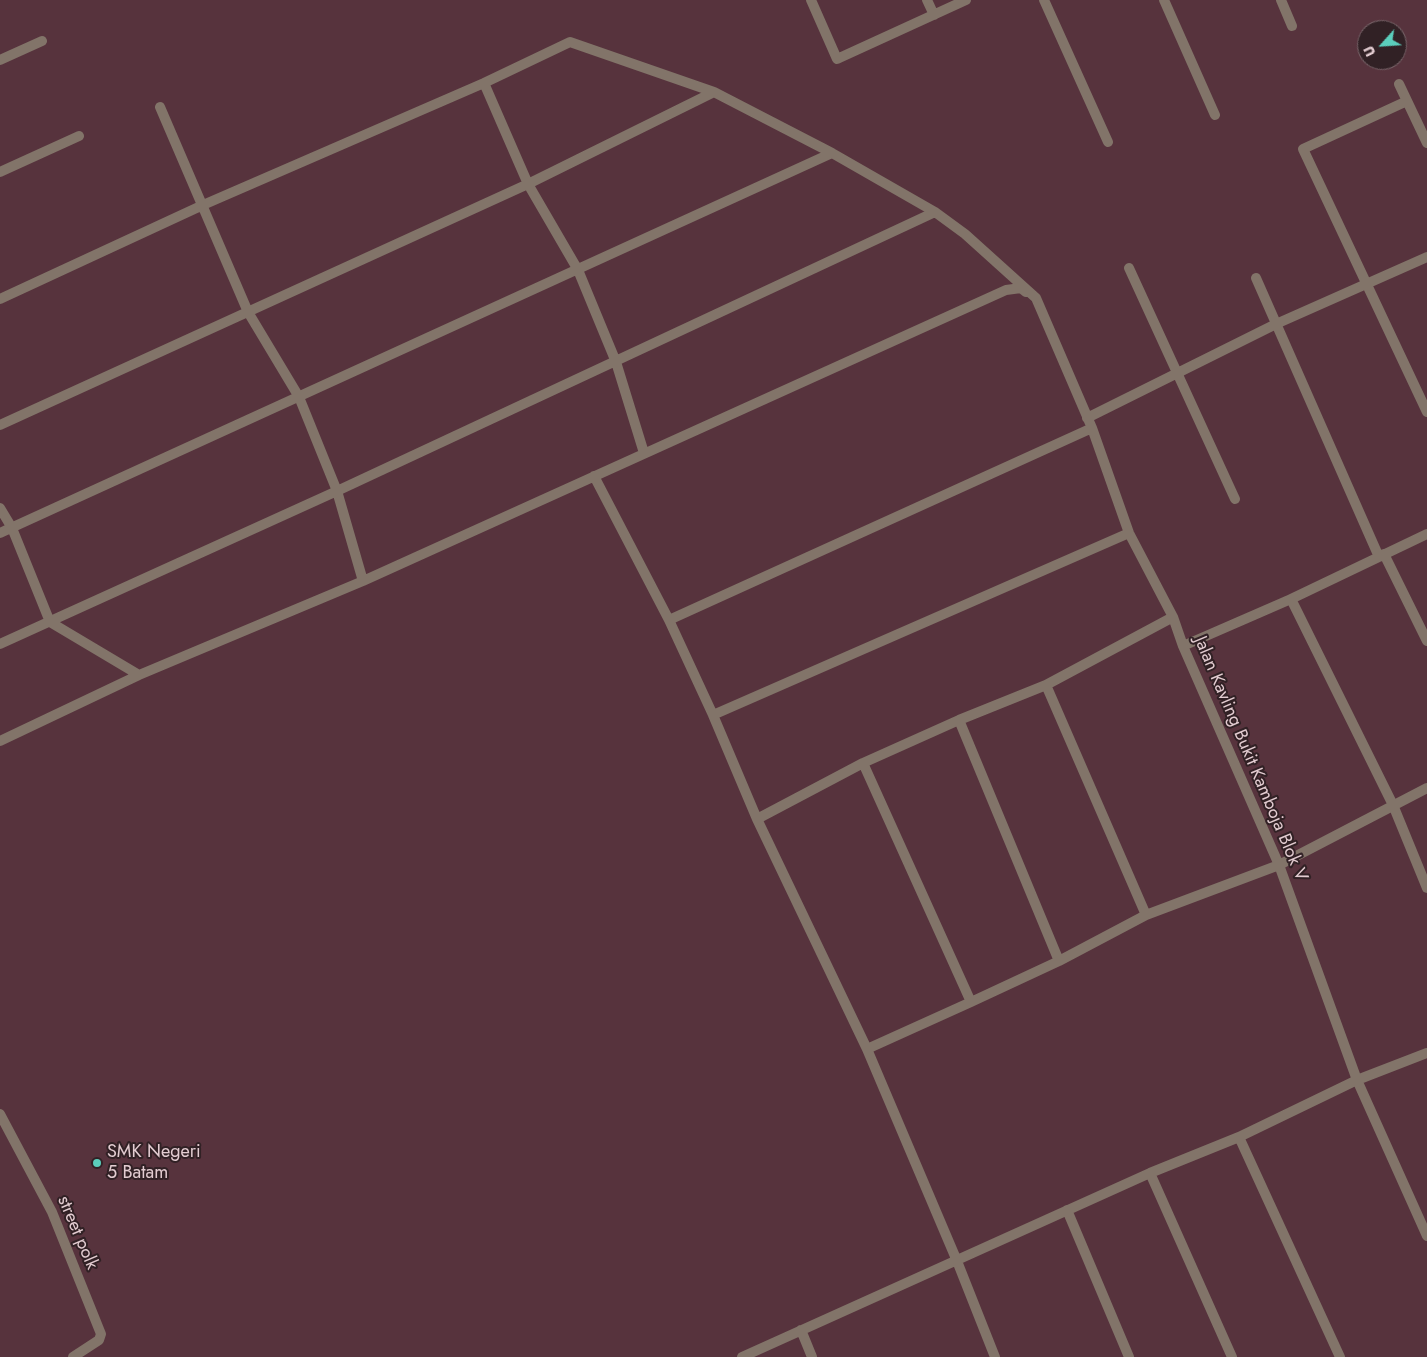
<!DOCTYPE html>
<html>
<head>
<meta charset="utf-8">
<style>
  body { margin:0 }
  #map { position:relative; width:1427px; height:1357px; overflow:hidden; background:#57333d; font-family:Jost,sans-serif }
  canvas { display:block }
  .north { position:absolute; left:1357px; top:20px; width:50px; height:50px; box-sizing:border-box; background:#312125; border:1px solid #78656a; border-radius:50%; rotate:244deg; font-size:14px; font-weight:700; line-height:20px; text-align:center; color:#e3ccd1 }
  .north::after { content:''; display:block; margin:auto; width:18px; height:22px; background:#5bcebc; clip-path:polygon(50% 0,100% 100%,50% 72%,0 100%) }
</style>
</head>
<body>
<div id="map">
<canvas width="1427" height="1357"></canvas>
<div class="north">U</div>
</div>
<script>
const g = document.querySelector('canvas').getContext('2d');
g.lineJoin = 'round';
function strokePath(path, color, width, dash) { g.strokeStyle = color; g.lineWidth = width; g.lineCap = dash ? 'butt' : 'round'; g.setLineDash(dash || []); g.stroke(path); }
function drawText(font, color, halo, rows, align = 'center') {
  g.font = font + ' Jost,sans-serif'; g.lineWidth = 4; g.setLineDash([]); g.textBaseline = 'middle'; g.strokeStyle = halo; g.fillStyle = color; for (const [text, x, y, turn = 0] of rows) {
    g.save(); g.translate(x, y); g.rotate((+turn || 0) * Math.PI / 180); g.textAlign = isNaN(turn) ? turn : align; if (halo) g.strokeText(text, 0, 0); g.fillText(text, 0, 0); g.restore();
  }
}
strokePath(new Path2D(`
  M 811,0 L 837,59 L 966,0
  M 927,0 L 934,15
  M 1044,0 L 1108,142
  M 1164,0 L 1215,115
  M 1281,0 L 1292,26
  M 0,60 L 42,41
  M 484,83 L 528,184 L 578,270 L 616,362 L 644,453
  M 1399,84 L 1427,143
  M 1407,101 L 1303,149 L 1427,412
  M 160,107 L 248,312 L 299,397 L 337,491 L 363,581
  M 0,172 L 79,136
  M 1129,268 L 1235,499
  M 1256,278 L 1379,557
  M 0,299 L 203,205 L 484,83 L 570,42 L 714,92 L 832,153 L 935,212 L 965,234 L 1036,298 L 1092,428 L 1129,533 L 1173,617 L 1183,646 L 1279,865 L 1357,1080 L 1427,1236
  M 1087,418 L 1276,324 L 1427,257
  M 0,425 L 528,184 L 714,92
  M 594,476 L 669,620 L 713,715 L 757,819 L 867,1049 L 957,1261 L 995,1357
  M 0,508 L 12,528 L 50,622 L 139,675
  M 0,533 L 832,153
  M 1384,554 L 1427,641
  M 1291,599 L 1393,805 L 1427,888
  M 669,620 L 1092,428
  M 0,644 L 337,491 L 935,212
  M 1183,646 L 1291,599 L 1427,534
  M 1046,685 L 1146,915
  M 713,715 L 1129,533
  M 959,720 L 1059,961
  M 0,741 L 139,675 L 363,581 L 1006,290 L 1021,288 L 1026,292
  M 863,763 L 971,1002
  M 757,819 L 863,763 L 959,720 L 1046,685 L 1173,617
  M 867,1049 L 971,1002 L 1059,961 L 1146,915 L 1279,865 L 1427,788
  M 0,1114 L 52,1212 L 101,1334 L 99,1340 L 73,1357
  M 1239,1137 L 1340,1357
  M 1150,1173 L 1232,1357
  M 1067,1210 L 1129,1357
  M 801,1330 L 812,1357
  M 742,1357 L 1150,1173 L 1239,1137 L 1357,1080 L 1427,1053`), '#827469', 10);
for (const [x, y, r, color] of [
  [97,1163,5,"#5bcebc"]
]) { const dot = new Path2D(); dot.arc(x, y, r, 0, 2 * Math.PI); g.fillStyle = color; g.fill(dot); strokePath(dot, '#312125', 2); }
drawText('18px', '#e3ccd1', '#312125', [
  ["Jalan Kavling Bukit Kamboja Blok V",1250,759,67],
  ["street polk",77,1233,67]
]);
drawText('18px', '#e3ccd1', '#312125', [
  ["SMK Negeri",107,1153],
  ["5 Batam",107,1174]
], 'left');
</script>
</body>
</html>
